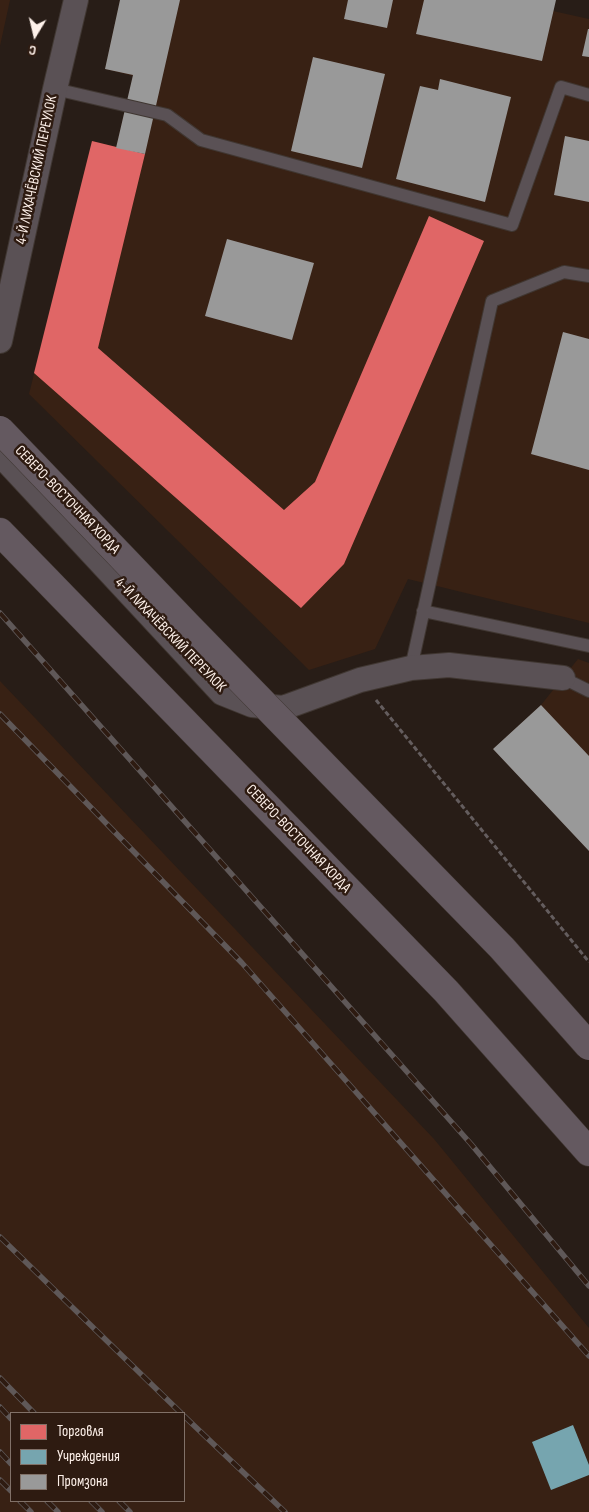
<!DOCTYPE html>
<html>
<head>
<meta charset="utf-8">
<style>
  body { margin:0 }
  #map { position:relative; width:589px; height:1512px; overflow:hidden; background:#281d17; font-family:"Sofia Sans Condensed",sans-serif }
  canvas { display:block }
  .legend { position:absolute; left:10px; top:1412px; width:175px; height:90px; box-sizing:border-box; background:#2e1b11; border:1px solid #817168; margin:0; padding:6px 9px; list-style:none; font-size:15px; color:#fef1ea }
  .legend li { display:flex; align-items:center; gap:10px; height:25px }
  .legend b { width:25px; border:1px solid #817168 }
  .north { position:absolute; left:10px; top:10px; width:50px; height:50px; -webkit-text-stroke:4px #2e1b11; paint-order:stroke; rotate:189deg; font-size:14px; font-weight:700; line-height:20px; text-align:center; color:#fef1ea }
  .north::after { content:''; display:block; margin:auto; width:18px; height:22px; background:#fef1ea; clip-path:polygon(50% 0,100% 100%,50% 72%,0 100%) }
</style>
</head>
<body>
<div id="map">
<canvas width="589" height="1512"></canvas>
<ul class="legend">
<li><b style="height:14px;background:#e06666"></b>Торговля</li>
<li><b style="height:14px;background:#76a5af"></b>Учреждения</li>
<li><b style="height:14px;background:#999"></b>Промзона</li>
</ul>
<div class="north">С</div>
</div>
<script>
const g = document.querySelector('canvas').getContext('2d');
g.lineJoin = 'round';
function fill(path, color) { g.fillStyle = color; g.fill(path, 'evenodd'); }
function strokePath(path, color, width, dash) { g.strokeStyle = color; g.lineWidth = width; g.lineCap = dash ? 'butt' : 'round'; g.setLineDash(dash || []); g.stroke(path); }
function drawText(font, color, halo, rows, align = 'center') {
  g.font = font + ' "Sofia Sans Condensed",sans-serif'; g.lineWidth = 5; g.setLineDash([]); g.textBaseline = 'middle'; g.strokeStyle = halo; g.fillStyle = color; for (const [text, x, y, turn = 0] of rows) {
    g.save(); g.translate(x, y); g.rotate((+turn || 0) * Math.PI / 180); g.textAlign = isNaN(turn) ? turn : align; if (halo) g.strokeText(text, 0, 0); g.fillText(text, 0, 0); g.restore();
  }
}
fill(new Path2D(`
  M 0,0 L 10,0 L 0,46 Z
  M 120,0 L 555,0 L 553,11 L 589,19 L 589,623 L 408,579 L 375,649 L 309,670 L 29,394 L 92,141 L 116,147 L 133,76 L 105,69 Z
  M 578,659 L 589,663 L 589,851 L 493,749 L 541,705 Z
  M 0,681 L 434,1139 L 589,1328 L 589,1512 L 0,1512 ZM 11,1413 L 184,1413 L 184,1501 L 11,1501 Z`), '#382114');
fill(new Path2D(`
  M 92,141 L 145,154 L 98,348 L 284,510 L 315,482 L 429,216 L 484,241 L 344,564 L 301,608 L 34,373 Z`), '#e06666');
fill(new Path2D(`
  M 573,1425 L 589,1465 L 589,1475 L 551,1490 L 532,1442 Z`), '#76a5af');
fill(new Path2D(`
  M 120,0 L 180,0 L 145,154 L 116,148 L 133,75 L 105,69 Z
  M 348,0 L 393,0 L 387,28 L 344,19 Z
  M 424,0 L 556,0 L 542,61 L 416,34 Z
  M 588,29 L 589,29 L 589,57 L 582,56 Z
  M 313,57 L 385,74 L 362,168 L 291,151 Z
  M 440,79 L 511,97 L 485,202 L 396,179 L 420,86 L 438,90 Z
  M 565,136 L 589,141 L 589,202 L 554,195 Z
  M 227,239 L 314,263 L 292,340 L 205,316 Z
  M 563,332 L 589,339 L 589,470 L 531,454 Z
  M 541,705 L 589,756 L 589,851 L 493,749 Z`), '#999');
const service = new Path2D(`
  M 55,89 L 167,115 L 201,140 L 512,225 L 561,87 L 589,95
  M 423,611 L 589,646
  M 411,668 L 492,301 L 564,272 L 589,276
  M 563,678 L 589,691`);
const minor = new Path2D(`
  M 0,341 L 55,89 L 76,0
  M 0,454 L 222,693 L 252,705 L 283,708 L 360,680 L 411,668 L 449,665 L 563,678`);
const primary = new Path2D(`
  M 0,532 L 446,991 L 589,1152`);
strokePath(service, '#403732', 14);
strokePath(minor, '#403732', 26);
strokePath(primary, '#403732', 29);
strokePath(new Path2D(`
  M 376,700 L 589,962`), '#645d5e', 3, [5, 2.5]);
strokePath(service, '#5a5155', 12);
strokePath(minor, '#5a5155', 24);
strokePath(primary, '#645960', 28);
const rail = new Path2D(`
  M 0,613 L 471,1144 L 589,1286
  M 0,714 L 242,963 L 589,1356
  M 0,1237 L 181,1413
  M 0,1378 L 34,1413
  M 0,1407 L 11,1419
  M 184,1416 L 285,1512
  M 0,1452 L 11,1464
  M 0,1480 L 11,1491
  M 20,1501 L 31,1512
  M 47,1501 L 58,1512
  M 91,1501 L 102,1512
  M 119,1501 L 130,1512`);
strokePath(rail, '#5f5858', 5.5);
strokePath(rail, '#2e1b11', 4, [11]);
const primaryBridge = new Path2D(`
  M 0,430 L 188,626 L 502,948 L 589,1046`);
strokePath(primaryBridge, '#403732', 29, []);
strokePath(primaryBridge, '#645960', 28);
drawText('15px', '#fef1ea', '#2e1b11', [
  ["4-Й ЛИХАЧЁВСКИЙ ПЕРЕУЛОК",37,170,-78],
  ["СЕВЕРО-ВОСТОЧНАЯ ХОРДА",67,500,46],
  ["4-Й ЛИХАЧЁВСКИЙ ПЕРЕУЛОК",170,635,46],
  ["СЕВЕРО-ВОСТОЧНАЯ ХОРДА",298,839,46]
]);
</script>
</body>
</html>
